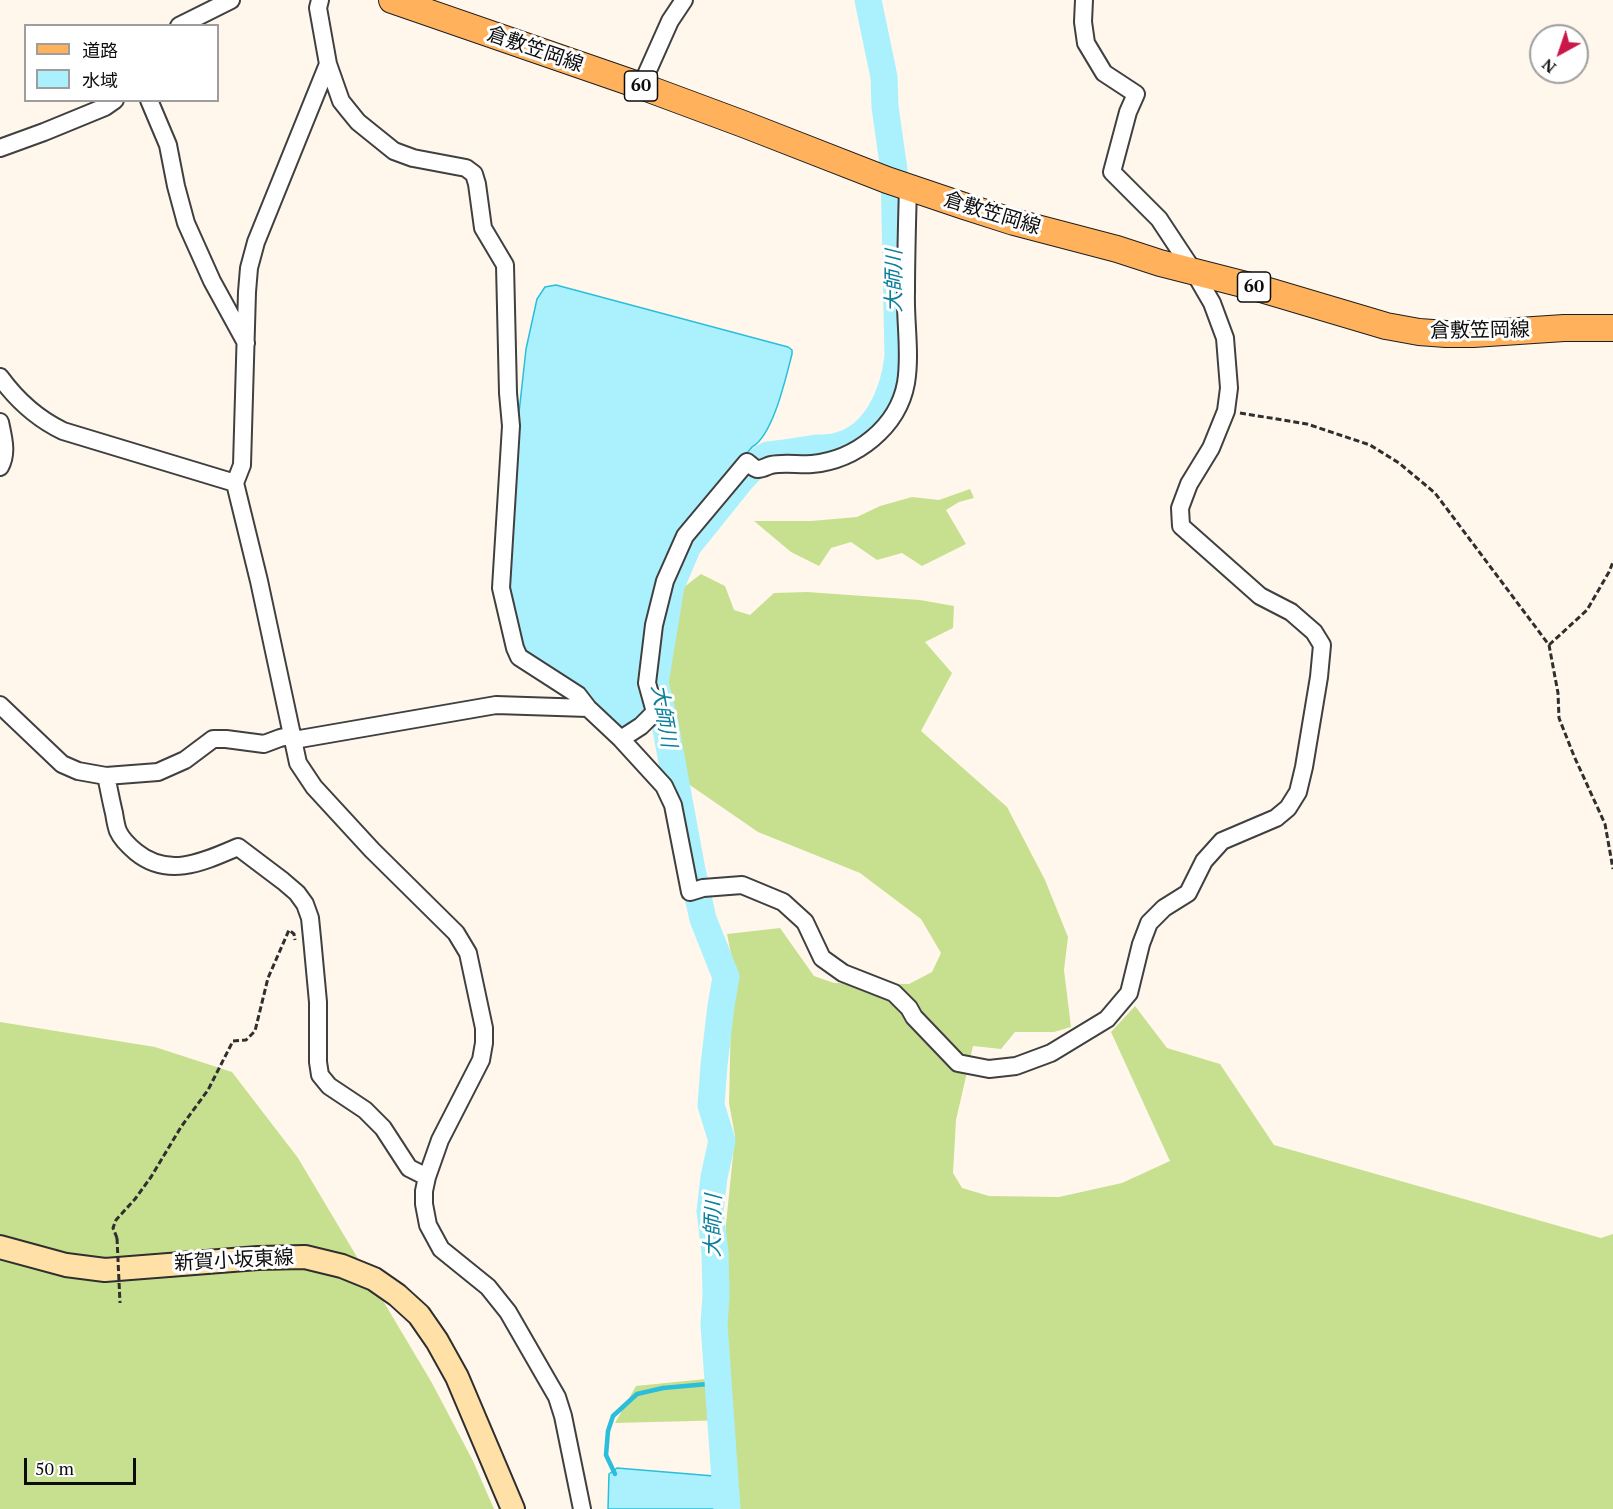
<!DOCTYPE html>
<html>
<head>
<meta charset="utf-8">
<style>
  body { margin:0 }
  #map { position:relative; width:1613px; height:1509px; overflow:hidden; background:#fff7ec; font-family:"PT Serif","Noto Sans JP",serif }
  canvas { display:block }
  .legend { position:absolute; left:24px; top:24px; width:195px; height:78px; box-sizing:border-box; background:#fff; border:2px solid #9e9e9e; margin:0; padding:8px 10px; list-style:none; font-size:18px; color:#0d0d0d }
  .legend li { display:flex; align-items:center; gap:12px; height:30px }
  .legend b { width:30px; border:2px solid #9e9e9e }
  .north { position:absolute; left:1529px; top:24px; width:60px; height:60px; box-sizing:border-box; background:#fff; border:2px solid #9e9e9e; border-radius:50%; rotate:220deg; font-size:16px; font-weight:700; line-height:24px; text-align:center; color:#0d0d0d }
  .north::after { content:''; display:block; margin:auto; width:21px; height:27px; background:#cb1649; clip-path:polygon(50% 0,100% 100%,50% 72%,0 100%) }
  .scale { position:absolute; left:24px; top:1458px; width:112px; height:27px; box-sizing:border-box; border:3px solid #0d0d0d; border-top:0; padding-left:8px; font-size:18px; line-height:21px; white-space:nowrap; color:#0d0d0d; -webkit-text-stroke:4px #fff; paint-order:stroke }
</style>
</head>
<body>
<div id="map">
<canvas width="1613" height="1509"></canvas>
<ul class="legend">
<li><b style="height:8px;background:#ffb15c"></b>道路</li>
<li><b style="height:16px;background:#abf1fd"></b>水域</li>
</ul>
<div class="north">N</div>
<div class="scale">50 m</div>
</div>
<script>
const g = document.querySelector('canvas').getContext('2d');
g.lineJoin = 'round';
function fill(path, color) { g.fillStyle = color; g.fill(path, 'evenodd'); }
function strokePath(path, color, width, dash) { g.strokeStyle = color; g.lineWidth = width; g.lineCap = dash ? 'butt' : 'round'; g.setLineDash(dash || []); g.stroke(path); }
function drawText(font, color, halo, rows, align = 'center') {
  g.font = font + ' "PT Serif","Noto Sans JP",serif'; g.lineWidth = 6; g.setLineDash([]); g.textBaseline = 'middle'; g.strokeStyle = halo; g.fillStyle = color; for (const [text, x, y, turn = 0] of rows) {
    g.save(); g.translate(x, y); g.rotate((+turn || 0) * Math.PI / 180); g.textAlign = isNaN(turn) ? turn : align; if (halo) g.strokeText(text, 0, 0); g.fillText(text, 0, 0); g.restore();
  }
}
fill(new Path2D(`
  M 970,489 L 974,498 L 959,502 L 946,510 L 966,544 L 922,566 L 902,553 L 877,560 L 851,542 L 831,548 L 819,566 L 791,552 L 754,521 L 811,521 L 857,517 L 880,506 L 912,497 L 939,500 Z
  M 701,574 L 725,586 L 734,610 L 750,615 L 774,593 L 807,592 L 920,600 L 954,606 L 953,628 L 925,642 L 952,673 L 921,731 L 1007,807 L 1045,880 L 1068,937 L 1064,970 L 1071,1027 L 1054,1032 L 1015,1032 L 1001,1049 L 973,1046 L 956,1120 L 953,1173 L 962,1188 L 989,1196 L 1059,1197 L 1122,1183 L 1170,1161 L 1111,1032 L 1135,1006 L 1167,1048 L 1220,1064 L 1274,1145 L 1601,1238 L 1613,1234 L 1613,1509 L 740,1509 L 732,1420 L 615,1423 L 636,1386 L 726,1377 L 723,1253 L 735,1136 L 729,1103 L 731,1014 L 735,974 L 727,934 L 780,928 L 814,976 L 834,983 L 909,984 L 932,972 L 941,953 L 921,919 L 860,873 L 758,832 L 684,781 L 663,685 L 675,594 Z
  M 0,1022 L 155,1047 L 232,1072 L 298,1158 L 432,1383 L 473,1461 L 494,1509 L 0,1509 Z`), '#c7e08f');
const water = new Path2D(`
  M 556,285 L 788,347 L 792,350 L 792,354 C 786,377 773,436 752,447 L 683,532 L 669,556 L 647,711 L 623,733 L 523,654 L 506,595 L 517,431 L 526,349 L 537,299 L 545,287 Z
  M 617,1468 L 714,1476 L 717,1479 L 718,1509 L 608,1509 L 609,1474 Z`);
fill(water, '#abf1fd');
strokePath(water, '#2abedb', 1.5);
strokePath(new Path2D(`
  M 615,1474 L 606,1455 L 608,1431 L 613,1416 L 637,1394 L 663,1388 L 719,1383`), '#2abedb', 4.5);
strokePath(new Path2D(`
  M 727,1509 L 714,1324 L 716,1296 L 715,1253 L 710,1211 L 714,1177 L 722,1141 L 711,1105 L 714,1065 L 721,1006 L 726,977 L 703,919 L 692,870 L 665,724 L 655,683 L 671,586 L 688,546 L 741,480 L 761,459 L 768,455 C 785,453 802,450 819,448 C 823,448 828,448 833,447 C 875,440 894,394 898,356 L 894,170 L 885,107 L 884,77 L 868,0`), '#abf1fd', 27);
const street = new Path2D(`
  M 320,0 L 318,8 L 328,64 L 256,242 L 249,268 L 247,292 L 242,465 L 235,483 L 259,581 L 298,763 L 314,787 L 372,850 L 456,933 L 468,953 L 484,1028 L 484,1043 L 481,1060 L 440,1140 L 427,1177 L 424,1191 L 424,1204 L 428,1225 L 441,1249 L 488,1287 L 508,1312 L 546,1378 L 557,1397 L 563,1416 L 582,1509
  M 179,26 L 231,0
  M 328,64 L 341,101 L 349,111 L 358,122 L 394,151 L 413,158 L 466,168 L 474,174 L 477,184 L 483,228 L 505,265 L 508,393 L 511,426 L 501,588 L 515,648 L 519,657 L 578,695 L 588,708 L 621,739 L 664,786 L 673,805 L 690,892 L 703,888 L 742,885 L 783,902 L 805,922 L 822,958 L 843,973 L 894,993 L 909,1008 L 914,1017 L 958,1063 L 989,1069 L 1016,1066 L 1051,1053 L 1107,1019 L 1129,993 L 1141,944 L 1149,923 L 1164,908 L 1188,893 L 1204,861 L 1222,841 L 1276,818 L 1288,808 L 1298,792 L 1304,767 L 1319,677 L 1322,645 L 1314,632 L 1291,612 L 1260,596 L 1181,526 L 1180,508 L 1189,484 L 1211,448 L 1226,411 L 1229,388 L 1225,338 L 1212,303 L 1194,272 L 1159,219 L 1112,172 L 1128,112 L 1136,94 L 1104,73 L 1086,43 L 1083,22 L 1084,0
  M 641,86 L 670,21 L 684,0
  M 149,100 L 168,145 L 176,186 L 186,223 L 212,281 L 246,343
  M 0,148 L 44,132 L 105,107 L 115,100
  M 0,377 C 16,399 38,419 63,431 L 235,483
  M 0,422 C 3,437 8,453 0,467
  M 0,705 L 62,764 L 78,771 L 106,776
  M 293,735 L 280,738 L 264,744 L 226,739 L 213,739 L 185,760 L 158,772 L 106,776 C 109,789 111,801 114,813 C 115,819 116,826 118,831 C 122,840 130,847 136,852 C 169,879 205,861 238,847 L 283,881 L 297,893 L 305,904 L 310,918 L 312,938 L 318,1002 L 318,1062 L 320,1075 L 329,1086 L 365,1110 L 383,1128 L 409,1168 L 427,1177
  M 621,739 L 641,726 L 655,712 L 647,683 L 654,625 L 665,581 L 685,536 L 747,462 C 750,464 754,469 758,469 C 763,469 767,466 771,465 C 784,462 799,465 812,464 C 856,460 898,427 906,383 C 911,353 905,322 906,292 C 906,257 907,222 908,187
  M 294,740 L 496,705 L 588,708`);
const secondary = new Path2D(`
  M 0,1247 L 66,1265 L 105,1270 L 258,1258 L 305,1257 L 342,1266 L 374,1279 L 397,1295 L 419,1315 L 437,1341 L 457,1377 L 513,1509`);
const primary = new Path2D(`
  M 392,0 L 641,86 L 746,125 L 887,180 L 964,206 L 1014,222 L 1117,249 L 1160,263 L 1258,288 L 1386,326 L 1419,332 L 1446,334 L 1473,334 L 1564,328 L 1613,328`);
strokePath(street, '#404040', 20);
strokePath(secondary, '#2f2f2f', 26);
strokePath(primary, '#1e1e1e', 28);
strokePath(new Path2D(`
  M 1240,413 L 1307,424 L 1370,445 L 1399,463 L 1435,493 L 1549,645 L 1558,693 L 1559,718 L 1574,756 L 1605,824 L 1613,869
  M 1549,645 L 1587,610 L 1609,572 L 1613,562
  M 117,1238 L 113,1228 L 116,1220 L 135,1199 L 151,1177 L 181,1127 L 208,1090 L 233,1041 L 246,1040 L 255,1031 L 268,978 L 289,930 L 294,934 L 295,940`), '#2f2f2f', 3, [6, 3]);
strokePath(street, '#fff', 16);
strokePath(secondary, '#ffe1a7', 22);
strokePath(primary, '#ffb15c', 26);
strokePath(new Path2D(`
  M 117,1238 L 120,1303`), '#2f2f2f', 3, [6, 3]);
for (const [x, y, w] of [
  [641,86,33],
  [1254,287,33]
]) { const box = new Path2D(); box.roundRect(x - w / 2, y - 15, w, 30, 4.5); g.fillStyle = '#fff'; g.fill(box); strokePath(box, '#0d0d0d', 1.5); }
drawText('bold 18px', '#0d0d0d', null, [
  ["60",641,86],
  ["60",1254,287]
]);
drawText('20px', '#0d0d0d', '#fff', [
  ["倉敷笠岡線",535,50,19],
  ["倉敷笠岡線",992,214,17],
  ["倉敷笠岡線",1480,331,-1],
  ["新賀小坂東線",234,1261,-3]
]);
drawText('italic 21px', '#0a7f9c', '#fff', [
  ["大師川",895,281,-90],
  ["大師川",663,716,80],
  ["大師川",714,1226,-89]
]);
</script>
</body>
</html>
